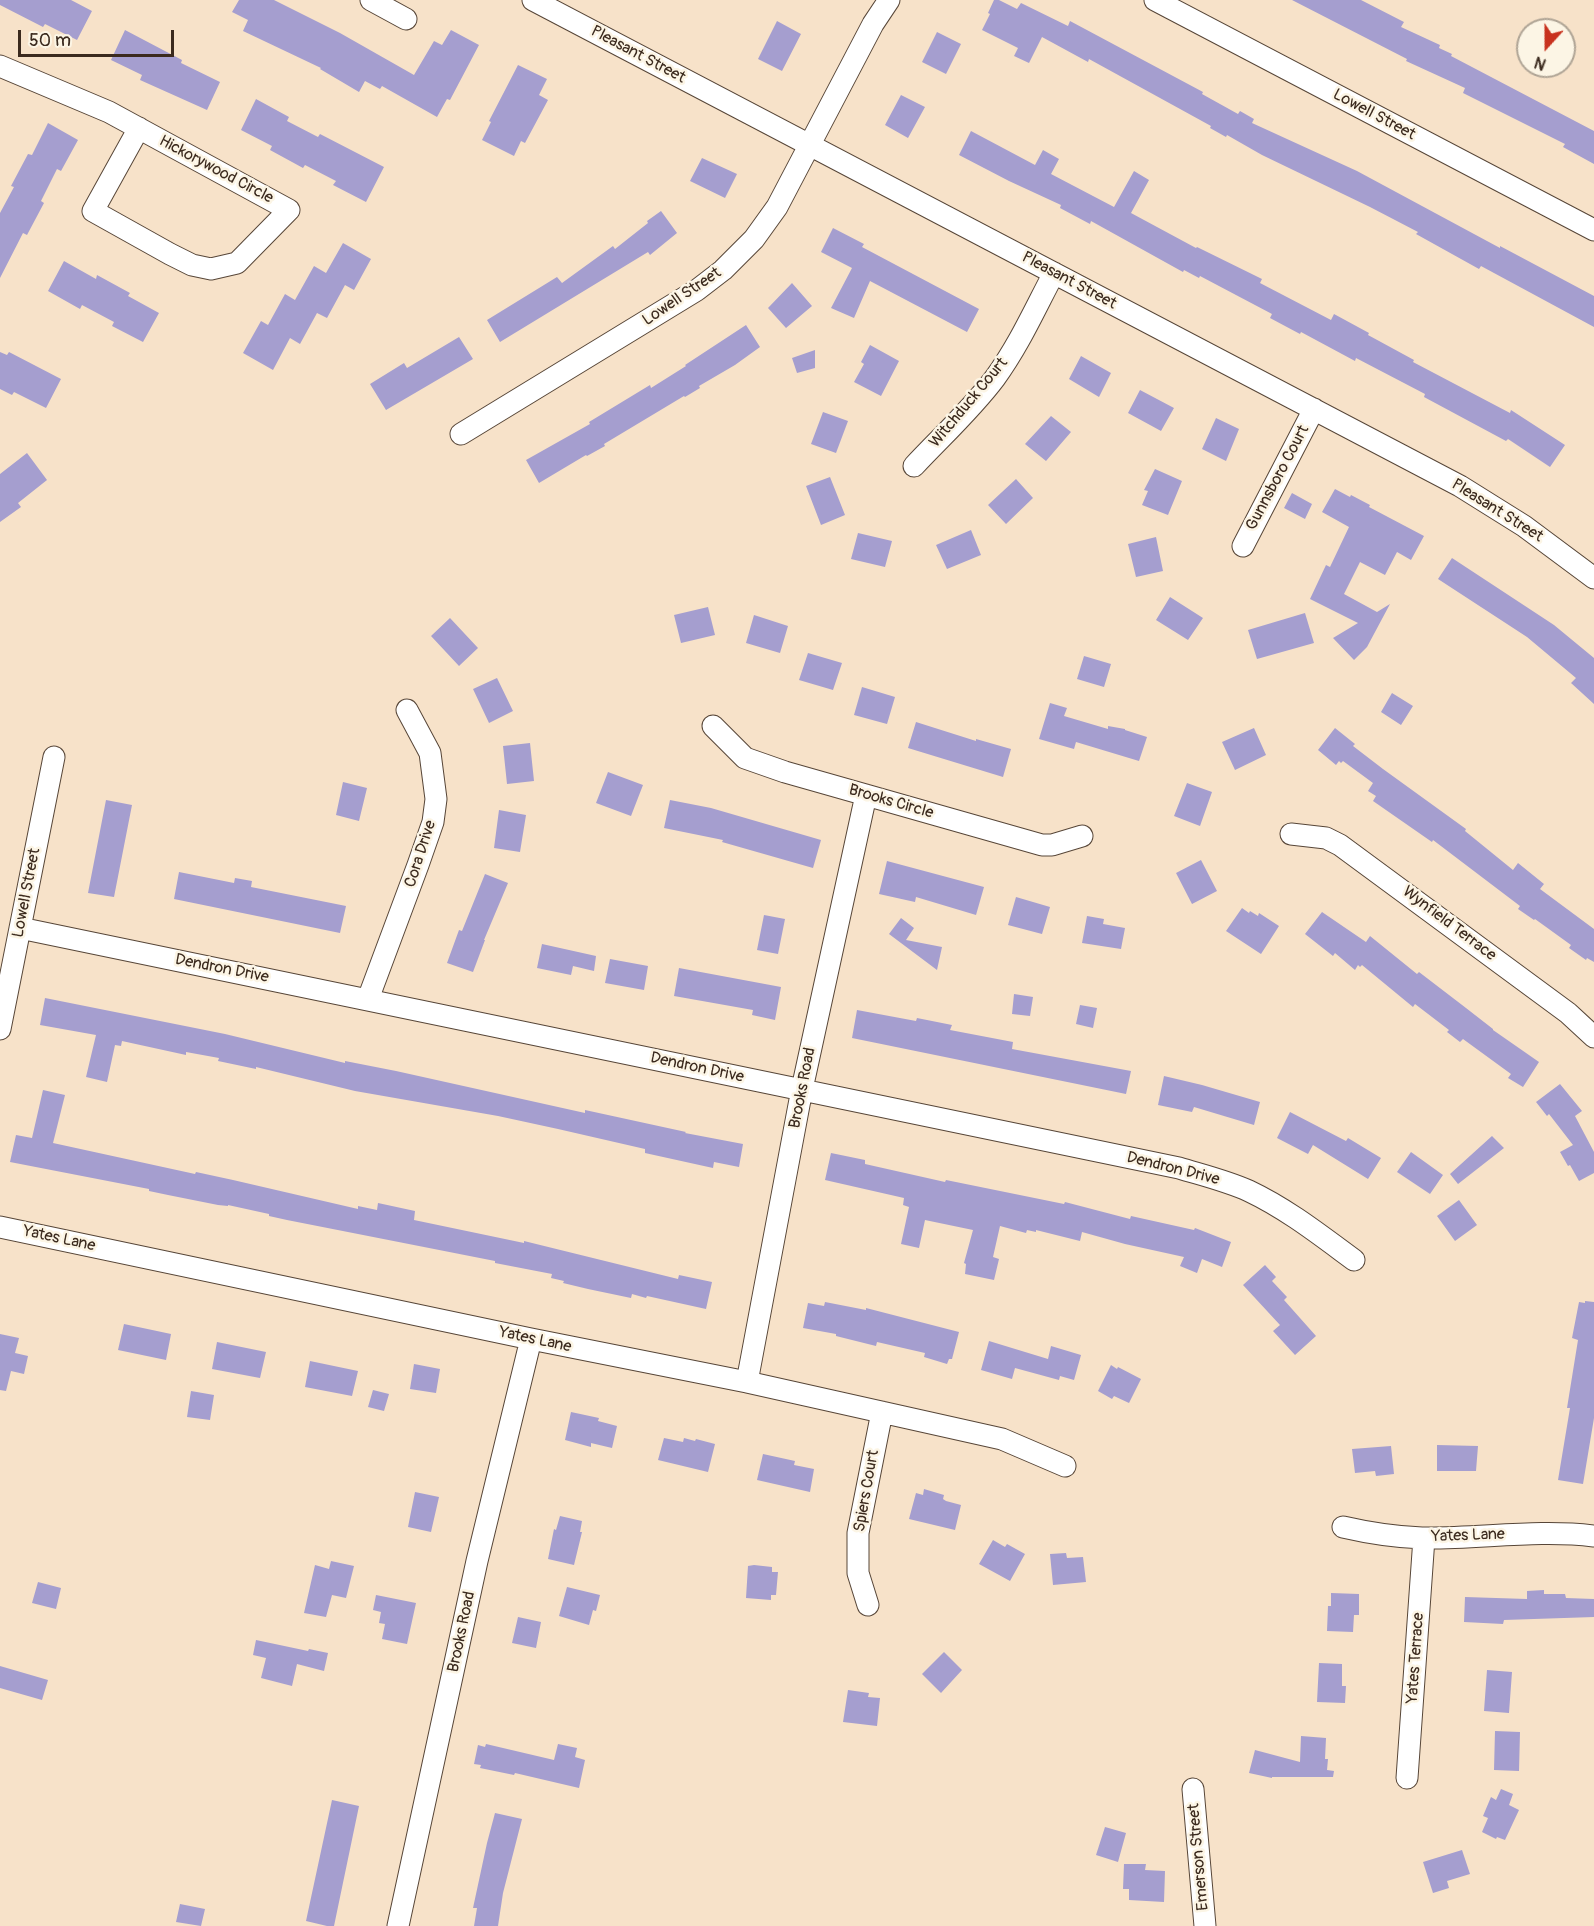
<!DOCTYPE html>
<html>
<head>
<meta charset="utf-8">
<style>
  body { margin:0 }
  #map { position:relative; width:1594px; height:1926px; overflow:hidden; background:#f7e2c9; font-family:Pangolin,sans-serif }
  canvas { display:block }
  .north { position:absolute; left:1516px; top:18px; width:60px; height:60px; box-sizing:border-box; background:#fcf5e5; border:2px solid #afa495; border-radius:50%; rotate:201deg; font-size:16px; font-weight:700; line-height:24px; text-align:center; color:#3b2a1e }
  .north::after { content:''; display:block; margin:auto; width:21px; height:27px; background:#c8321e; clip-path:polygon(50% 0,100% 100%,50% 72%,0 100%) }
  .scale { position:absolute; left:18px; top:30px; width:156px; height:27px; box-sizing:border-box; border:3px solid #3b2a1e; border-top:0; padding-left:8px; font-size:18px; line-height:21px; white-space:nowrap; color:#3b2a1e; -webkit-text-stroke:4px #fcf5e5; paint-order:stroke }
</style>
</head>
<body>
<div id="map">
<canvas width="1594" height="1926"></canvas>
<div class="north">N</div>
<div class="scale">50 m</div>
</div>
<script>
const g = document.querySelector('canvas').getContext('2d');
g.lineJoin = 'round';
function fill(path, color) { g.fillStyle = color; g.fill(path, 'evenodd'); }
function strokePath(path, color, width, dash) { g.strokeStyle = color; g.lineWidth = width; g.lineCap = dash ? 'butt' : 'round'; g.setLineDash(dash || []); g.stroke(path); }
function drawText(font, color, halo, rows, align = 'center') {
  g.font = font + ' Pangolin,sans-serif'; g.lineWidth = 5; g.setLineDash([]); g.textBaseline = 'middle'; g.strokeStyle = halo; g.fillStyle = color; for (const [text, x, y, turn = 0] of rows) {
    g.save(); g.translate(x, y); g.rotate((+turn || 0) * Math.PI / 180); g.textAlign = isNaN(turn) ? turn : align; if (halo) g.strokeText(text, 0, 0); g.fillText(text, 0, 0); g.restore();
  }
}
fill(new Path2D(`
  M 0,0 L 71,0 L 92,11 L 77,40 L 45,24 L 43,27 L 0,5 Z
  M 239,0 L 274,0 L 340,33 L 414,75 L 434,41 L 442,45 L 451,30 L 479,45 L 450,100 L 447,99 L 437,117 L 382,86 L 380,89 L 365,81 L 359,92 L 320,69 L 321,68 L 243,31 L 248,20 L 232,12 Z
  M 994,0 L 999,0 L 1017,9 L 1021,3 L 1068,26 L 1070,21 L 1203,92 L 1202,94 L 1238,114 L 1240,111 L 1254,119 L 1252,123 L 1357,171 L 1500,248 L 1500,246 L 1594,296 L 1594,327 L 1481,266 L 1479,269 L 1416,234 L 1418,232 L 1370,207 L 1262,155 L 1227,135 L 1226,137 L 1210,128 L 1211,126 L 1089,59 L 1088,62 L 1042,37 L 1029,63 L 1014,56 L 1018,48 L 982,30 L 990,14 L 988,13 Z
  M 1292,0 L 1361,0 L 1404,22 L 1401,27 L 1440,45 L 1439,48 L 1452,54 L 1451,56 L 1594,131 L 1594,164 L 1563,147 L 1565,144 L 1463,93 L 1465,88 L 1406,61 L 1407,59 Z
  M 777,21 L 801,34 L 782,71 L 758,59 Z
  M 125,30 L 182,60 L 181,63 L 220,82 L 207,110 L 140,80 L 142,75 L 111,60 Z
  M 937,32 L 961,44 L 946,74 L 922,62 Z
  M 518,65 L 547,79 L 539,95 L 548,100 L 525,143 L 521,141 L 514,156 L 482,140 L 491,122 L 489,121 Z
  M 901,95 L 925,107 L 908,138 L 885,125 Z
  M 256,99 L 289,117 L 287,121 L 318,137 L 320,134 L 384,167 L 366,202 L 333,185 L 336,181 L 305,165 L 303,168 L 270,150 L 272,146 L 241,130 Z
  M 48,123 L 78,140 L 61,171 L 57,169 L 41,201 L 44,203 L 27,235 L 23,233 L 0,278 L 0,213 L 14,187 L 11,186 L 28,154 L 32,155 Z
  M 971,131 L 1035,165 L 1043,150 L 1059,159 L 1051,174 L 1114,207 L 1134,171 L 1149,180 L 1131,213 L 1196,248 L 1197,247 L 1262,279 L 1260,283 L 1331,320 L 1334,314 L 1369,333 L 1368,335 L 1414,360 L 1413,362 L 1510,413 L 1511,410 L 1565,445 L 1550,467 L 1508,439 L 1506,441 L 1424,397 L 1425,394 L 1356,358 L 1355,361 L 1301,332 L 1300,334 L 1270,318 L 1272,314 L 1200,276 L 1199,278 L 1184,270 L 1183,272 L 1091,221 L 1090,224 L 1060,208 L 1061,205 L 1009,181 L 959,155 Z
  M 702,158 L 737,174 L 725,198 L 690,181 Z
  M 661,211 L 677,233 L 650,255 L 648,252 L 500,342 L 487,320 L 557,277 L 562,283 L 613,246 L 615,249 L 648,223 L 647,221 Z
  M 833,228 L 864,244 L 862,247 L 979,309 L 967,332 L 870,281 L 854,318 L 831,308 L 852,268 L 821,252 Z
  M 343,243 L 371,259 L 354,290 L 345,285 L 327,318 L 317,313 L 300,344 L 290,338 L 273,370 L 243,353 L 261,321 L 268,325 L 285,294 L 295,300 L 314,266 L 326,273 Z
  M 64,261 L 96,279 L 97,275 L 130,293 L 128,296 L 159,313 L 143,342 L 112,326 L 114,322 L 82,305 L 80,309 L 48,291 Z
  M 792,283 L 812,306 L 786,328 L 768,308 Z
  M 746,325 L 760,347 L 735,365 L 699,386 L 700,388 L 685,397 L 684,396 L 604,444 L 605,446 L 587,456 L 586,455 L 539,483 L 526,460 L 590,424 L 589,422 L 650,385 L 651,388 L 686,366 L 685,365 Z
  M 459,337 L 473,359 L 386,410 L 370,384 L 404,363 L 407,368 Z
  M 870,345 L 899,361 L 881,396 L 854,382 L 864,364 L 861,362 Z
  M 815,350 L 815,368 L 797,373 L 792,358 Z
  M 0,352 L 7,355 L 9,352 L 61,379 L 46,408 L 14,392 L 12,395 L 0,389 Z
  M 1081,356 L 1111,373 L 1099,397 L 1069,379 Z
  M 1140,390 L 1174,408 L 1161,431 L 1128,413 Z
  M 823,412 L 848,421 L 836,453 L 811,444 Z
  M 1051,416 L 1071,432 L 1046,461 L 1025,444 Z
  M 1216,418 L 1239,429 L 1226,461 L 1202,449 Z
  M 27,453 L 47,480 L 18,503 L 21,507 L 0,522 L 0,474 Z
  M 1155,469 L 1182,481 L 1168,515 L 1142,505 L 1148,491 L 1144,490 Z
  M 830,477 L 845,515 L 821,525 L 806,486 Z
  M 1016,479 L 1033,498 L 1006,524 L 988,505 Z
  M 1335,489 L 1350,497 L 1351,495 L 1370,505 L 1369,507 L 1424,536 L 1411,560 L 1397,552 L 1385,575 L 1360,562 L 1344,594 L 1377,612 L 1390,604 L 1367,647 L 1354,660 L 1333,638 L 1358,623 L 1310,599 L 1326,565 L 1330,567 L 1349,527 L 1322,512 Z
  M 1292,493 L 1312,504 L 1305,519 L 1284,508 Z
  M 971,530 L 981,555 L 947,569 L 936,545 Z
  M 858,533 L 892,541 L 885,567 L 851,559 Z
  M 1156,537 L 1163,571 L 1136,577 L 1128,544 Z
  M 1452,558 L 1554,625 L 1594,658 L 1594,704 L 1571,683 L 1576,678 L 1527,637 L 1438,579 Z
  M 1170,597 L 1203,618 L 1188,640 L 1156,620 Z
  M 708,607 L 715,635 L 681,643 L 674,615 Z
  M 1305,613 L 1314,643 L 1257,659 L 1248,630 Z
  M 754,615 L 788,626 L 780,653 L 746,643 Z
  M 450,618 L 478,648 L 459,666 L 431,636 Z
  M 808,653 L 842,663 L 833,690 L 799,680 Z
  M 1084,656 L 1111,664 L 1104,687 L 1077,679 Z
  M 497,678 L 513,711 L 489,723 L 473,689 Z
  M 862,687 L 895,697 L 887,724 L 854,715 Z
  M 1392,693 L 1413,706 L 1401,725 L 1381,712 Z
  M 1050,703 L 1067,708 L 1064,716 L 1108,729 L 1108,726 L 1125,729 L 1125,730 L 1147,737 L 1139,761 L 1076,742 L 1074,749 L 1039,739 Z
  M 916,722 L 976,741 L 976,739 L 1011,749 L 1003,777 L 908,748 Z
  M 1254,728 L 1266,755 L 1235,770 L 1222,742 Z
  M 1335,728 L 1355,744 L 1353,746 L 1383,769 L 1466,829 L 1465,831 L 1513,870 L 1518,863 L 1544,884 L 1540,889 L 1594,929 L 1594,962 L 1587,958 L 1586,960 L 1569,948 L 1571,945 L 1535,919 L 1534,920 L 1518,909 L 1520,906 L 1433,840 L 1432,842 L 1373,801 L 1376,796 L 1368,791 L 1373,783 L 1343,761 L 1341,763 L 1339,761 L 1336,765 L 1318,750 Z
  M 530,743 L 534,781 L 507,784 L 503,746 Z
  M 608,772 L 643,785 L 631,816 L 596,803 Z
  M 343,782 L 367,788 L 359,821 L 336,815 Z
  M 1187,783 L 1212,792 L 1200,826 L 1174,816 Z
  M 106,800 L 132,805 L 114,897 L 88,893 Z
  M 670,800 L 711,808 L 821,840 L 813,868 L 722,842 L 723,840 L 664,828 Z
  M 499,810 L 526,815 L 520,852 L 494,848 Z
  M 1201,860 L 1217,891 L 1192,904 L 1176,873 Z
  M 887,861 L 984,887 L 976,915 L 916,897 L 915,902 L 879,894 Z
  M 179,872 L 234,883 L 235,878 L 252,881 L 251,887 L 346,906 L 340,933 L 174,899 Z
  M 485,874 L 508,883 L 484,940 L 485,940 L 473,972 L 447,963 L 459,930 L 462,931 Z
  M 1016,897 L 1050,907 L 1042,934 L 1008,925 Z
  M 1242,908 L 1249,913 L 1250,911 L 1258,916 L 1259,913 L 1279,926 L 1261,954 L 1226,931 Z
  M 1322,912 L 1366,942 L 1370,936 L 1417,974 L 1419,972 L 1466,1008 L 1493,1029 L 1493,1030 L 1539,1062 L 1523,1087 L 1508,1078 L 1511,1074 L 1463,1039 L 1460,1042 L 1447,1032 L 1449,1030 L 1415,1004 L 1413,1007 L 1362,965 L 1360,967 L 1358,965 L 1355,970 L 1335,953 L 1333,956 L 1305,934 Z
  M 764,915 L 785,919 L 778,954 L 757,950 Z
  M 1087,916 L 1104,919 L 1103,924 L 1125,928 L 1121,949 L 1082,943 Z
  M 901,918 L 914,928 L 906,940 L 942,947 L 937,970 L 889,934 Z
  M 542,944 L 596,956 L 594,971 L 573,966 L 571,975 L 537,968 Z
  M 610,959 L 648,966 L 644,990 L 605,983 Z
  M 679,968 L 781,987 L 775,1020 L 752,1015 L 753,1010 L 674,996 Z
  M 1014,994 L 1033,997 L 1030,1016 L 1012,1014 Z
  M 45,998 L 225,1034 L 345,1063 L 345,1061 L 396,1071 L 585,1113 L 585,1110 L 686,1132 L 685,1133 L 743,1144 L 739,1167 L 714,1162 L 713,1168 L 645,1153 L 645,1149 L 558,1129 L 498,1116 L 355,1091 L 256,1067 L 256,1069 L 218,1061 L 219,1058 L 186,1052 L 186,1055 L 122,1041 L 121,1046 L 115,1045 L 107,1082 L 86,1077 L 96,1035 L 40,1025 Z
  M 1080,1005 L 1097,1008 L 1093,1028 L 1076,1024 Z
  M 857,1010 L 916,1021 L 917,1018 L 952,1025 L 950,1030 L 1013,1042 L 1012,1049 L 1131,1071 L 1126,1094 L 852,1038 Z
  M 1164,1076 L 1202,1085 L 1260,1102 L 1254,1125 L 1194,1107 L 1192,1112 L 1158,1105 Z
  M 1560,1084 L 1582,1111 L 1575,1116 L 1594,1152 L 1594,1173 L 1579,1181 L 1570,1165 L 1568,1166 L 1560,1152 L 1573,1145 L 1549,1114 L 1547,1116 L 1536,1102 Z
  M 43,1090 L 65,1095 L 53,1143 L 195,1174 L 196,1172 L 233,1180 L 358,1209 L 358,1206 L 377,1210 L 378,1203 L 415,1211 L 414,1220 L 524,1243 L 524,1241 L 678,1279 L 679,1275 L 712,1282 L 706,1309 L 647,1296 L 646,1298 L 632,1294 L 631,1298 L 588,1289 L 563,1283 L 564,1281 L 551,1278 L 552,1274 L 495,1263 L 495,1261 L 287,1220 L 269,1216 L 269,1214 L 228,1205 L 228,1206 L 218,1205 L 168,1195 L 149,1191 L 149,1189 L 10,1162 L 16,1135 L 32,1138 Z
  M 1290,1112 L 1346,1141 L 1348,1138 L 1381,1158 L 1368,1179 L 1313,1145 L 1308,1154 L 1277,1138 Z
  M 1492,1136 L 1504,1148 L 1458,1184 L 1450,1174 Z
  M 1411,1152 L 1443,1175 L 1430,1194 L 1397,1172 Z
  M 831,1153 L 865,1160 L 865,1164 L 945,1182 L 946,1180 L 1064,1204 L 1065,1202 L 1130,1219 L 1131,1216 L 1194,1230 L 1195,1228 L 1231,1242 L 1222,1267 L 1202,1259 L 1197,1273 L 1180,1266 L 1184,1257 L 1125,1244 L 1082,1232 L 1080,1241 L 1036,1230 L 1036,1232 L 1027,1230 L 1026,1233 L 1000,1226 L 993,1257 L 999,1259 L 994,1280 L 965,1274 L 966,1264 L 964,1263 L 973,1230 L 925,1220 L 919,1248 L 901,1244 L 909,1207 L 903,1205 L 904,1198 L 825,1180 Z
  M 1459,1200 L 1477,1225 L 1455,1241 L 1437,1216 Z
  M 1265,1265 L 1276,1277 L 1272,1281 L 1287,1297 L 1284,1300 L 1316,1336 L 1295,1355 L 1273,1331 L 1280,1325 L 1243,1285 Z
  M 1585,1301 L 1594,1302 L 1594,1418 L 1583,1484 L 1558,1480 L 1570,1408 L 1567,1408 L 1578,1340 L 1572,1338 L 1579,1302 L 1585,1303 Z
  M 825,1302 L 866,1310 L 866,1308 L 959,1332 L 952,1359 L 949,1359 L 947,1364 L 924,1357 L 925,1353 L 877,1342 L 876,1346 L 836,1336 L 836,1334 L 803,1328 L 808,1303 L 824,1306 Z
  M 124,1324 L 171,1334 L 166,1360 L 118,1350 Z
  M 0,1334 L 19,1338 L 15,1353 L 28,1356 L 24,1374 L 11,1371 L 6,1391 L 0,1390 Z
  M 989,1341 L 1048,1359 L 1051,1346 L 1081,1355 L 1074,1380 L 1060,1376 L 1059,1380 L 1015,1368 L 1012,1379 L 981,1370 Z
  M 217,1342 L 266,1352 L 260,1378 L 212,1369 Z
  M 310,1361 L 358,1371 L 352,1396 L 305,1387 Z
  M 414,1364 L 440,1369 L 436,1393 L 410,1389 Z
  M 1111,1365 L 1117,1369 L 1118,1367 L 1141,1379 L 1129,1403 L 1114,1396 L 1112,1399 L 1098,1391 Z
  M 373,1390 L 389,1394 L 384,1411 L 368,1407 Z
  M 191,1391 L 214,1395 L 210,1420 L 187,1417 Z
  M 571,1412 L 599,1418 L 598,1421 L 617,1426 L 612,1448 L 591,1443 L 591,1447 L 565,1440 Z
  M 664,1438 L 683,1442 L 684,1438 L 695,1441 L 696,1439 L 715,1444 L 708,1472 L 658,1460 Z
  M 1437,1445 L 1478,1446 L 1476,1471 L 1437,1471 Z
  M 1391,1446 L 1394,1474 L 1376,1476 L 1375,1471 L 1355,1473 L 1352,1449 Z
  M 763,1454 L 795,1461 L 794,1465 L 814,1469 L 810,1492 L 757,1480 Z
  M 924,1489 L 944,1495 L 943,1499 L 946,1501 L 961,1505 L 955,1530 L 909,1519 L 916,1493 L 923,1495 Z
  M 415,1492 L 439,1497 L 431,1532 L 408,1527 Z
  M 560,1516 L 582,1521 L 580,1532 L 582,1532 L 574,1565 L 548,1559 L 554,1529 L 556,1530 Z
  M 993,1540 L 1005,1547 L 1007,1544 L 1025,1554 L 1010,1581 L 979,1564 Z
  M 1066,1553 L 1067,1558 L 1083,1557 L 1086,1582 L 1053,1585 L 1050,1554 Z
  M 331,1561 L 354,1566 L 346,1598 L 332,1595 L 326,1617 L 304,1613 L 315,1565 L 329,1569 Z
  M 754,1565 L 772,1567 L 772,1572 L 778,1572 L 776,1595 L 771,1595 L 771,1600 L 746,1598 L 748,1566 Z
  M 38,1582 L 61,1588 L 56,1609 L 32,1603 Z
  M 567,1587 L 600,1595 L 596,1611 L 593,1610 L 589,1625 L 559,1616 Z
  M 1544,1590 L 1544,1594 L 1565,1594 L 1566,1598 L 1594,1599 L 1594,1617 L 1504,1620 L 1503,1624 L 1464,1622 L 1465,1597 L 1527,1599 L 1527,1591 Z
  M 1331,1593 L 1359,1594 L 1359,1615 L 1354,1615 L 1353,1632 L 1327,1631 L 1328,1606 L 1331,1606 Z
  M 376,1595 L 416,1603 L 407,1644 L 382,1639 L 385,1624 L 379,1623 L 381,1612 L 373,1610 Z
  M 518,1617 L 541,1622 L 536,1648 L 512,1643 Z
  M 256,1640 L 308,1651 L 309,1649 L 328,1653 L 324,1671 L 297,1664 L 292,1686 L 261,1678 L 266,1658 L 253,1655 Z
  M 944,1652 L 962,1670 L 941,1693 L 922,1674 Z
  M 1319,1663 L 1342,1664 L 1342,1686 L 1346,1686 L 1345,1703 L 1317,1702 Z
  M 0,1666 L 48,1680 L 42,1700 L 0,1688 Z
  M 1487,1670 L 1512,1672 L 1509,1713 L 1484,1711 Z
  M 848,1690 L 869,1693 L 868,1697 L 880,1698 L 877,1726 L 843,1722 Z
  M 1495,1731 L 1520,1732 L 1519,1771 L 1494,1770 Z
  M 1301,1736 L 1326,1738 L 1325,1759 L 1328,1759 L 1327,1770 L 1334,1771 L 1333,1777 L 1272,1777 L 1272,1778 L 1249,1773 L 1255,1750 L 1300,1762 Z
  M 486,1744 L 554,1760 L 558,1744 L 577,1748 L 575,1757 L 585,1760 L 579,1788 L 515,1773 L 514,1775 L 480,1768 L 481,1765 L 474,1764 L 478,1745 L 485,1747 Z
  M 1501,1789 L 1513,1794 L 1509,1805 L 1519,1810 L 1505,1840 L 1497,1837 L 1496,1839 L 1482,1832 L 1488,1818 L 1483,1816 L 1491,1797 L 1496,1800 Z
  M 332,1800 L 359,1806 L 334,1926 L 327,1926 L 306,1921 Z
  M 495,1813 L 522,1819 L 503,1893 L 498,1926 L 474,1926 L 477,1908 L 473,1908 L 487,1843 Z
  M 1105,1827 L 1126,1833 L 1118,1862 L 1096,1855 Z
  M 1462,1850 L 1470,1874 L 1447,1881 L 1449,1888 L 1433,1893 L 1423,1862 Z
  M 1124,1864 L 1146,1864 L 1145,1870 L 1165,1871 L 1164,1902 L 1129,1900 L 1129,1889 L 1123,1889 Z
  M 180,1904 L 205,1909 L 201,1926 L 176,1922 Z`), '#a59ecf');
const minor = new Path2D(`
  M 371,0 L 406,19
  M 533,0 L 1460,486 L 1524,526 L 1594,578
  M 1155,0 L 1594,230
  M 0,66 L 109,112 L 289,210 L 237,263 L 211,269 L 192,265 L 170,254 L 93,211 L 139,128
  M 461,434 L 697,290 L 723,270 L 754,239 L 777,207 L 873,24 L 889,0
  M 914,466 C 941,437 971,410 995,378 C 1019,345 1035,309 1054,273
  M 1243,546 L 1314,409
  M 713,726 L 745,758 L 785,772 L 1042,845 L 1052,845 L 1082,836
  M 1291,834 L 1326,838 L 1340,845 L 1568,1013 L 1594,1037
  M 20,928 L 1179,1168 C 1202,1175 1227,1181 1249,1191 C 1287,1209 1320,1235 1354,1260
  M 368,999 L 418,865 L 433,822 L 436,799 L 430,753 L 407,710
  M 0,1029 L 54,757
  M 0,1227 L 531,1339 L 747,1382 L 1002,1439 L 1065,1466
  M 747,1382 L 802,1089 L 866,795
  M 1343,1527 C 1369,1533 1395,1537 1422,1538 C 1479,1539 1537,1529 1594,1536
  M 868,1605 L 858,1573 L 858,1533 L 882,1412
  M 1407,1778 L 1424,1538
  M 1193,1789 L 1205,1926
  M 398,1926 L 477,1561 L 531,1339`);
strokePath(minor, '#574638', 23);
strokePath(minor, '#fff', 21);
drawText('16px', '#3b2a1e', '#fcf5e5', [
  ["Pleasant Street",638,55,28],
  ["Lowell Street",1374,115,28],
  ["Hickorywood Circle",216,170,28],
  ["Pleasant Street",1069,281,28],
  ["Lowell Street",682,297,-34],
  ["Witchduck Court",969,403,-50],
  ["Gunnsboro Court",1278,478,-62],
  ["Pleasant Street",1497,511,32],
  ["Brooks Circle",891,802,16],
  ["Cora Drive",421,854,-72],
  ["Lowell Street",27,893,-79],
  ["Wynfield Terrace",1449,924,37],
  ["Dendron Drive",222,969,11],
  ["Dendron Drive",697,1068,12],
  ["Brooks Road",803,1088,-79],
  ["Dendron Drive",1173,1169,14],
  ["Yates Lane",59,1239,12],
  ["Yates Lane",535,1340,12],
  ["Spiers Court",867,1491,-80],
  ["Yates Lane",1468,1536,-2],
  ["Brooks Road",462,1632,-78],
  ["Yates Terrace",1416,1658,-86],
  ["Emerson Street",1199,1857,-95]
]);
</script>
</body>
</html>
